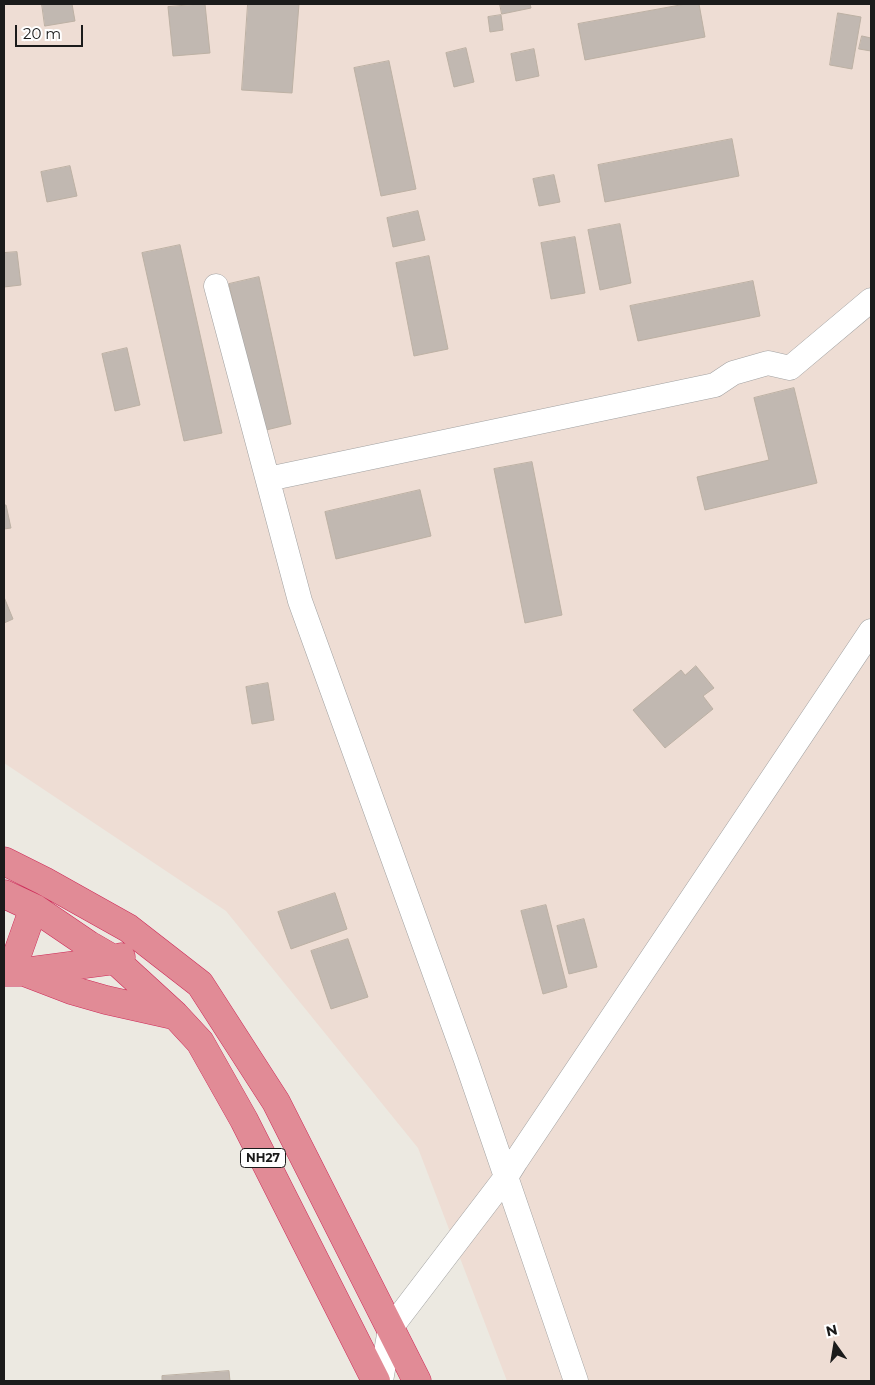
<!DOCTYPE html>
<html>
<head>
<meta charset="utf-8">
<style>
  body { margin:0 }
  #map { position:relative; width:875px; height:1385px; overflow:hidden; background:#ece9e1; font-family:Montserrat,sans-serif }
  canvas { display:block }
  .frame { position:absolute; inset:0; border:5px solid #1b1b1b; pointer-events:none }
  .north { position:absolute; left:810px; top:1320px; width:50px; height:50px; -webkit-text-stroke:4px #fff; paint-order:stroke; rotate:347deg; font-size:14px; font-weight:700; line-height:20px; text-align:center; color:#1b1b1b }
  .north::after { content:''; display:block; margin:auto; width:18px; height:22px; background:#1b1b1b; clip-path:polygon(50% 0,100% 100%,50% 72%,0 100%) }
  .scale { position:absolute; left:15px; top:25px; width:68px; height:22px; box-sizing:border-box; border:2px solid #1b1b1b; border-top:0; padding-left:6px; font-size:15px; line-height:18px; white-space:nowrap; color:#1b1b1b; -webkit-text-stroke:4px #fff; paint-order:stroke }
</style>
</head>
<body>
<div id="map">
<canvas width="875" height="1385"></canvas>
<div class="frame"></div>
<div class="north">N</div>
<div class="scale">20 m</div>
</div>
<script>
const g = document.querySelector('canvas').getContext('2d');
g.lineJoin = 'round';
function fill(path, color) { g.fillStyle = color; g.fill(path, 'evenodd'); }
function strokePath(path, color, width, dash) { g.strokeStyle = color; g.lineWidth = width; g.lineCap = dash ? 'butt' : 'round'; g.setLineDash(dash || []); g.stroke(path); }
function drawText(font, color, halo, rows, align = 'center') {
  g.font = font + ' Montserrat,sans-serif'; g.lineWidth = 4.5; g.setLineDash([]); g.textBaseline = 'middle'; g.strokeStyle = halo; g.fillStyle = color; for (const [text, x, y, turn = 0] of rows) {
    g.save(); g.translate(x, y); g.rotate((+turn || 0) * Math.PI / 180); g.textAlign = isNaN(turn) ? turn : align; if (halo) g.strokeText(text, 0, 0); g.fillText(text, 0, 0); g.restore();
  }
}
fill(new Path2D(`
  M 4,4 L 871,4 L 871,1381 L 507,1381 L 418,1148 L 226,911 L 4,763 Z`), '#eeddd4');
const building = new Path2D(`
  M 42,4 L 72,4 L 75,21 L 45,26 Z
  M 205,4 L 210,53 L 173,56 L 168,7 Z
  M 248,4 L 299,4 L 292,93 L 242,90 Z
  M 500,4 L 530,4 L 531,8 L 502,14 Z
  M 686,4 L 699,4 L 705,37 L 585,60 L 578,24 Z
  M 838,13 L 861,17 L 852,69 L 830,65 Z
  M 501,15 L 503,30 L 490,32 L 488,17 Z
  M 862,36 L 871,38 L 871,51 L 859,49 Z
  M 466,48 L 474,82 L 454,87 L 446,53 Z
  M 534,49 L 539,76 L 516,81 L 511,54 Z
  M 389,61 L 416,189 L 381,196 L 354,68 Z
  M 732,139 L 739,176 L 605,202 L 598,165 Z
  M 70,166 L 77,196 L 47,202 L 41,172 Z
  M 554,175 L 560,202 L 539,206 L 533,179 Z
  M 418,211 L 425,240 L 393,247 L 387,218 Z
  M 620,224 L 631,283 L 600,290 L 588,230 Z
  M 575,237 L 585,293 L 551,299 L 541,243 Z
  M 180,245 L 222,433 L 184,441 L 142,253 Z
  M 17,252 L 21,285 L 4,287 L 4,253 Z
  M 429,256 L 448,349 L 414,356 L 396,263 Z
  M 259,277 L 291,424 L 262,431 L 229,284 Z
  M 753,281 L 760,316 L 638,341 L 630,306 Z
  M 127,348 L 140,405 L 115,411 L 102,354 Z
  M 794,388 L 817,483 L 705,510 L 697,477 L 769,460 L 754,398 Z
  M 532,462 L 562,615 L 525,623 L 494,469 Z
  M 420,490 L 431,536 L 336,559 L 325,512 Z
  M 4,505 L 6,505 L 11,528 L 4,529 Z
  M 4,597 L 13,619 L 4,623 Z
  M 696,666 L 714,688 L 703,696 L 713,709 L 665,748 L 633,710 L 681,670 L 685,675 Z
  M 268,683 L 274,720 L 252,724 L 246,687 Z
  M 335,893 L 347,929 L 291,949 L 278,912 Z
  M 546,905 L 567,987 L 543,994 L 521,911 Z
  M 584,919 L 597,967 L 569,974 L 557,926 Z
  M 348,939 L 368,997 L 331,1009 L 311,951 Z
  M 229,1371 L 230,1381 L 162,1381 L 162,1376 Z`);
fill(building, '#c1b8b1');
strokePath(building, '#bdb1a4', 1);
const street = new Path2D(`
  M 216,286 L 300,601 L 466,1060 L 576,1381
  M 268,479 L 715,385 L 733,373 L 768,363 L 790,368 L 871,300
  M 381,1381 L 390,1329 L 506,1177 L 516,1161 L 871,631`);
const highway = new Path2D(`
  M 4,861 L 44,881 L 128,928 L 200,984 L 276,1102 L 417,1381
  M 4,894 L 36,909 L 89,945 L 115,960 L 175,1015 L 200,1042 L 244,1120 L 376,1381
  M 17,955 L 29,921 L 36,909
  M 4,972 L 24,972 L 115,960 L 121,957
  M 24,972 L 71,990 L 106,1000 L 173,1015`);
strokePath(street, '#a2a2a2', 25);
strokePath(highway, '#cd2b58', 29);
strokePath(street, '#fff', 24);
strokePath(highway, '#e18b96', 28);
for (const [x, y, w] of [
  [263,1158,45]
]) { const box = new Path2D(); box.roundRect(x - w / 2, y - 9.5, w, 19, 4); g.fillStyle = '#fff'; g.fill(box); strokePath(box, '#1b1b1b', 1); }
drawText('bold 12px', '#1b1b1b', null, [
  ["NH27",263,1158]
]);
</script>
</body>
</html>
